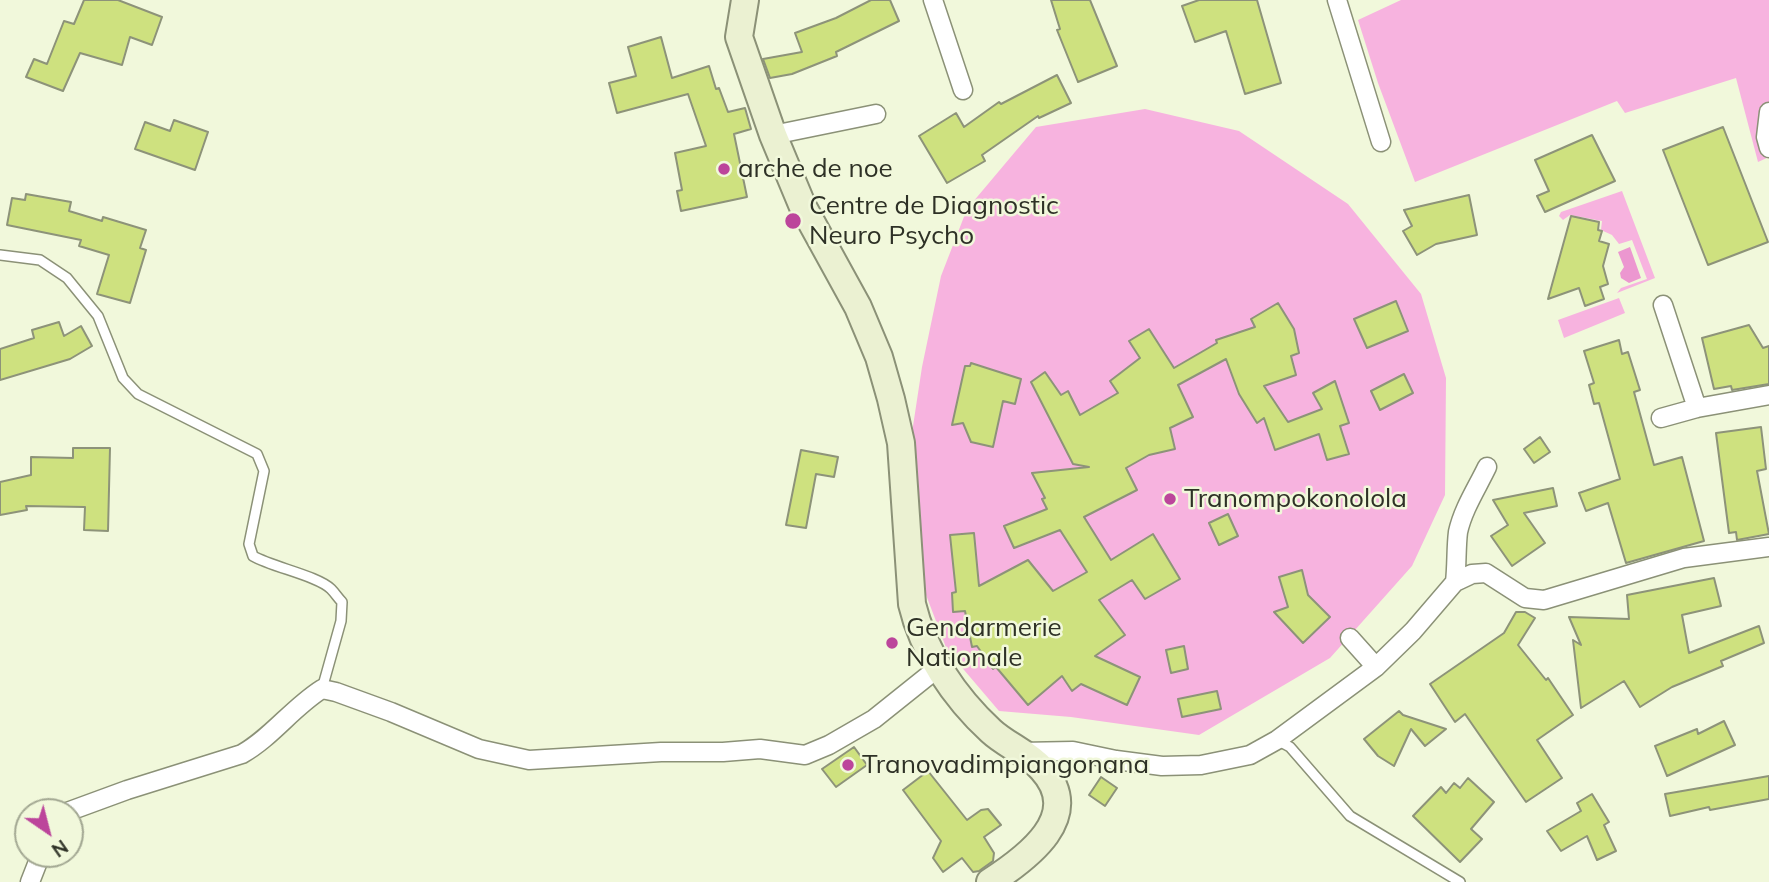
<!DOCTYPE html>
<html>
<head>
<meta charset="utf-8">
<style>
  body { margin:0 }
  #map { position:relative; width:1769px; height:882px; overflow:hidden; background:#f1f8db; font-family:Mulish,sans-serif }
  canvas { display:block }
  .north { position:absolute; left:14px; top:798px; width:70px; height:70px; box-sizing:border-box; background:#f1f8db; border:2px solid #a3a893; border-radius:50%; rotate:145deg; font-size:19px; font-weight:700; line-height:28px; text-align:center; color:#2e3126 }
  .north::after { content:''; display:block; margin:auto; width:24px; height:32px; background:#bc459b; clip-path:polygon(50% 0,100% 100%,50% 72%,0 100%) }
</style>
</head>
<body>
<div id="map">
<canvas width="1769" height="882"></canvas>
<div class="north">N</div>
</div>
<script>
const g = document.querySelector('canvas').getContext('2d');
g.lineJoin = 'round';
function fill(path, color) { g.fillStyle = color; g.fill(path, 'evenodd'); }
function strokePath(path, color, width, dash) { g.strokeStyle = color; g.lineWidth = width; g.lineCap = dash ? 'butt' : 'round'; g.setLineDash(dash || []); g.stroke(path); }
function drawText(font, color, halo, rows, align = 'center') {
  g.font = font + ' Mulish,sans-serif'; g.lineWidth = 5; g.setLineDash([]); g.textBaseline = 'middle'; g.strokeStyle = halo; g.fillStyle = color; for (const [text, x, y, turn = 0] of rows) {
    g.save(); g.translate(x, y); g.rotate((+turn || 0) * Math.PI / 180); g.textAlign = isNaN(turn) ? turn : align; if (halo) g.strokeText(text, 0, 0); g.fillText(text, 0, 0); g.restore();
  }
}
fill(new Path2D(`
  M 1401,0 L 1769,0 L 1769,157 L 1758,162 L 1736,78 L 1625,113 L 1617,101 L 1415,182 L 1378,83 L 1358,20 Z
  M 1145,109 L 1239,131 L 1348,204 L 1421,294 L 1446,378 L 1445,495 L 1412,566 L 1330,658 L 1199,735 L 1071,717 L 999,711 L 947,650 L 915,566 L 908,459 L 922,367 L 941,276 L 967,209 L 1036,127 Z
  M 1622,191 L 1655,278 L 1617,293 L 1621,288 L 1647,279 L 1632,240 L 1619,244 L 1612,235 L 1601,230 L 1602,221 L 1570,215 L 1563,220 L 1559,216 L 1561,212 Z
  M 1619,298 L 1625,313 L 1564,338 L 1558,320 Z`), '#f7b3df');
fill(new Path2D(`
  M 1630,247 L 1641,278 L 1629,283 L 1621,278 L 1620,273 L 1624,267 L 1618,252 Z`), '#ec97d0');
const building = new Path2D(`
  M 84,0 L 118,0 L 162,17 L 152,45 L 130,37 L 122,65 L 80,53 L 63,91 L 26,77 L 34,59 L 47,64 L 64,21 L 74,24 Z
  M 871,0 L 890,0 L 899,21 L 836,52 L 837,56 L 792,74 L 770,78 L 763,59 L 802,52 L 795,33 L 836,18 Z
  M 1051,0 L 1090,0 L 1117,66 L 1078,82 L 1057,30 L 1060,29 Z
  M 1199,0 L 1257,0 L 1281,83 L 1245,94 L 1226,31 L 1195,42 L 1182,6 Z
  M 661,37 L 672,78 L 709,66 L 716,89 L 719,88 L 728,112 L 745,108 L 751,129 L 734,134 L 747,197 L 681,211 L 677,191 L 682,190 L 675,153 L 706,146 L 688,94 L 617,113 L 609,83 L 636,76 L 628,47 Z
  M 1057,75 L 1071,103 L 1039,118 L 1038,116 L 982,155 L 985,161 L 947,183 L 919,136 L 956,113 L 964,127 L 999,102 L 1001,104 Z
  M 174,120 L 208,132 L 195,170 L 135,149 L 145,122 L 170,131 Z
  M 1723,127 L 1768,242 L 1708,265 L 1663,150 Z
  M 1592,135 L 1615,181 L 1545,212 L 1537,196 L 1549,191 L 1535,160 Z
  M 26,194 L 71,202 L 69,211 L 102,221 L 103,217 L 146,230 L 140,248 L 146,250 L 130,303 L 97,294 L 109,255 L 79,246 L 81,240 L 7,225 L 12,198 L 25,200 Z
  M 1469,195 L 1477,235 L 1436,244 L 1417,255 L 1403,231 L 1412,226 L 1404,210 Z
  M 1571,216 L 1599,222 L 1598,230 L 1602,231 L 1599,241 L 1609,244 L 1603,266 L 1608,284 L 1600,287 L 1604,299 L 1585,306 L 1579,288 L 1548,299 Z
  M 1396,301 L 1408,331 L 1367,348 L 1354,319 Z
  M 1278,303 L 1294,329 L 1299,353 L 1291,356 L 1296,375 L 1264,386 L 1288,422 L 1322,409 L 1313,393 L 1335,381 L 1349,423 L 1340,426 L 1349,454 L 1327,460 L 1319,434 L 1275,450 L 1264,418 L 1257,423 L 1239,394 L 1226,359 L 1178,385 L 1193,417 L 1170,428 L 1175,449 L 1149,455 L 1126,468 L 1137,490 L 1084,517 L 1111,560 L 1153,534 L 1180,579 L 1145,599 L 1132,580 L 1099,600 L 1125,635 L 1095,656 L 1140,677 L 1127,705 L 1081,684 L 1072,691 L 1062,676 L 1028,705 L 996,667 L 993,669 L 977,646 L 972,647 L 965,611 L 953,612 L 952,593 L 956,592 L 950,535 L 974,533 L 979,586 L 1028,560 L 1053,591 L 1087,572 L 1060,530 L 1014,548 L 1004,526 L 1047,509 L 1042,499 L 1045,498 L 1032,473 L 1089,467 L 1073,464 L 1031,382 L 1045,372 L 1061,395 L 1068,391 L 1080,415 L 1118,393 L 1110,381 L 1140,358 L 1129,341 L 1149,329 L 1174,368 L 1217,343 L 1216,340 L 1255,327 L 1251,319 Z
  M 59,322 L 64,336 L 81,326 L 92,346 L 70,359 L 0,380 L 0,349 L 34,338 L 32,330 Z
  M 1749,325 L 1763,348 L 1769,346 L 1769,384 L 1732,390 L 1731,386 L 1714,389 L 1702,338 Z
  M 1619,340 L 1622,354 L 1628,352 L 1640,390 L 1634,392 L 1654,465 L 1682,457 L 1704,541 L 1626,563 L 1608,503 L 1586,511 L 1579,493 L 1620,479 L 1599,403 L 1594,404 L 1589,385 L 1594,383 L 1584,351 Z
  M 971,363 L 1021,379 L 1015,404 L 1003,401 L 993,447 L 971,442 L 963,423 L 952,425 L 965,366 L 970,366 Z
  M 1404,374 L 1413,393 L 1380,410 L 1371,391 Z
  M 1761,427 L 1766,469 L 1757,471 L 1769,534 L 1737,540 L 1736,532 L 1729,533 L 1716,433 Z
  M 1540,437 L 1550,452 L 1534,463 L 1524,449 Z
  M 73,448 L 110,448 L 108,531 L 84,530 L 85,507 L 26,506 L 27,510 L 0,515 L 0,482 L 31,475 L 31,457 L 73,458 Z
  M 801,450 L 838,457 L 834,477 L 816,474 L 806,528 L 786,525 Z
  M 1553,488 L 1557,506 L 1524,513 L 1545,543 L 1512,566 L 1491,536 L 1508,525 L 1493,500 Z
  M 1228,514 L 1238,536 L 1219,545 L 1209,523 Z
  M 1302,570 L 1308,595 L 1330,617 L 1303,643 L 1274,612 L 1288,607 L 1279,577 Z
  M 1714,578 L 1721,606 L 1682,615 L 1689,653 L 1759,626 L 1764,643 L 1721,661 L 1723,666 L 1672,687 L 1640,707 L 1624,681 L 1581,708 L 1573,640 L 1581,645 L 1569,617 L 1629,619 L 1627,595 Z
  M 1516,612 L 1525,612 L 1535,618 L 1518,645 L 1546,680 L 1548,678 L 1573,715 L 1537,740 L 1562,778 L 1526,802 L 1465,714 L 1455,722 L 1430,684 L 1504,633 Z
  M 1184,646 L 1188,669 L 1171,673 L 1166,650 Z
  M 1217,691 L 1221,709 L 1182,717 L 1178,699 Z
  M 1399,711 L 1403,715 L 1446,729 L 1425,746 L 1411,729 L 1394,766 L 1378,756 L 1364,739 Z
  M 1724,721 L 1735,745 L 1667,776 L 1655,746 L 1697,729 L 1698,734 Z
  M 854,747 L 867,765 L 836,787 L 822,769 Z
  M 928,771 L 967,820 L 981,810 L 988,809 L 1001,825 L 984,837 L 994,853 L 993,861 L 979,871 L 973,872 L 962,858 L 943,872 L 933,858 L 941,841 L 903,790 Z
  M 1769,776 L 1769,799 L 1710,810 L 1709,807 L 1670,816 L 1665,794 Z
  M 1101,777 L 1117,788 L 1105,806 L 1089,795 Z
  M 1468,778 L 1494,802 L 1471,829 L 1482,839 L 1460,862 L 1413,816 L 1441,787 L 1446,793 L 1454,783 L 1460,788 Z
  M 1592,794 L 1609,822 L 1604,825 L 1616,851 L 1597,860 L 1587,836 L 1561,851 L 1547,831 L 1581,811 L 1577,803 Z`);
fill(building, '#cee17f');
strokePath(building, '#8d9379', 2);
const lane = new Path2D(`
  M 0,255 L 40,260 L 67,278 L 98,316 L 123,378 L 138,394 L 257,454 L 264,471 L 249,544 L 253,556 C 272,567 318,576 331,589 C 335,593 338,598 342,602 L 341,621 L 322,689
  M 1277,740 L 1290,747 L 1350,816 L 1460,882`);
const street = new Path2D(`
  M 933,0 L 963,90
  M 1337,0 L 1381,142
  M 1769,112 L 1766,137 L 1769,148
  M 773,135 L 876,114
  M 1663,305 L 1697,408
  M 1661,418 L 1697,408 L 1769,395
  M 1455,582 C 1457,565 1456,548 1458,532 C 1463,509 1477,488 1487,467
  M 1350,638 L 1376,667
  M 1021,752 L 1073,751 L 1116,760 L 1162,766 L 1201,765 L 1250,755 L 1277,740 L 1376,667 L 1413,631 L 1455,582 L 1472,574 L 1486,573 L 1525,598 L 1544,600 L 1684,558 L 1769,547
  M 67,812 L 127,790 L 242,754 C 272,737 292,708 322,689 L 336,692 L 391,712 L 479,749 L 529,760 L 661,752 L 723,752 L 760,749 L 805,755 L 829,745 L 874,719 L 939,667
  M 30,882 L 41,854`);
const secondary = new Path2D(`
  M 745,0 L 739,37 L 773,135 L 803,207 L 858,307 L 879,357 L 891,399 L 901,443 L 912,604 C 923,651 955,698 991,731 C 1006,745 1028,753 1042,769 C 1085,816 1027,858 990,882`);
strokePath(lane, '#8b9177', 12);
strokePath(street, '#8b9177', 21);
strokePath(secondary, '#8b9177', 30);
strokePath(lane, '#fff', 9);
strokePath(street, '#fff', 18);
strokePath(secondary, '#ebf1d2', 26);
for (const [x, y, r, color] of [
  [724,169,7,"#bc459b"],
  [793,221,9,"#bc459b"],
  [1170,499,7,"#bc459b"],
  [892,643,7,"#bc459b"],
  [848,765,7,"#bc459b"]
]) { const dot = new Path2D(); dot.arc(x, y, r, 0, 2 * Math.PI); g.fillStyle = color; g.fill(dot); strokePath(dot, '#f1f8db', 2.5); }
drawText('26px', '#2e3126', '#f1f8db', [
  ["arche de noe",738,169],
  ["Centre de Diagnostic",809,206],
  ["Neuro Psycho",809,236],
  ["Tranompokonolola",1184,499],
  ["Gendarmerie",906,628],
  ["Nationale",906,658],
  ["Tranovadimpiangonana",862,765]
], 'left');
</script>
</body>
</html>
